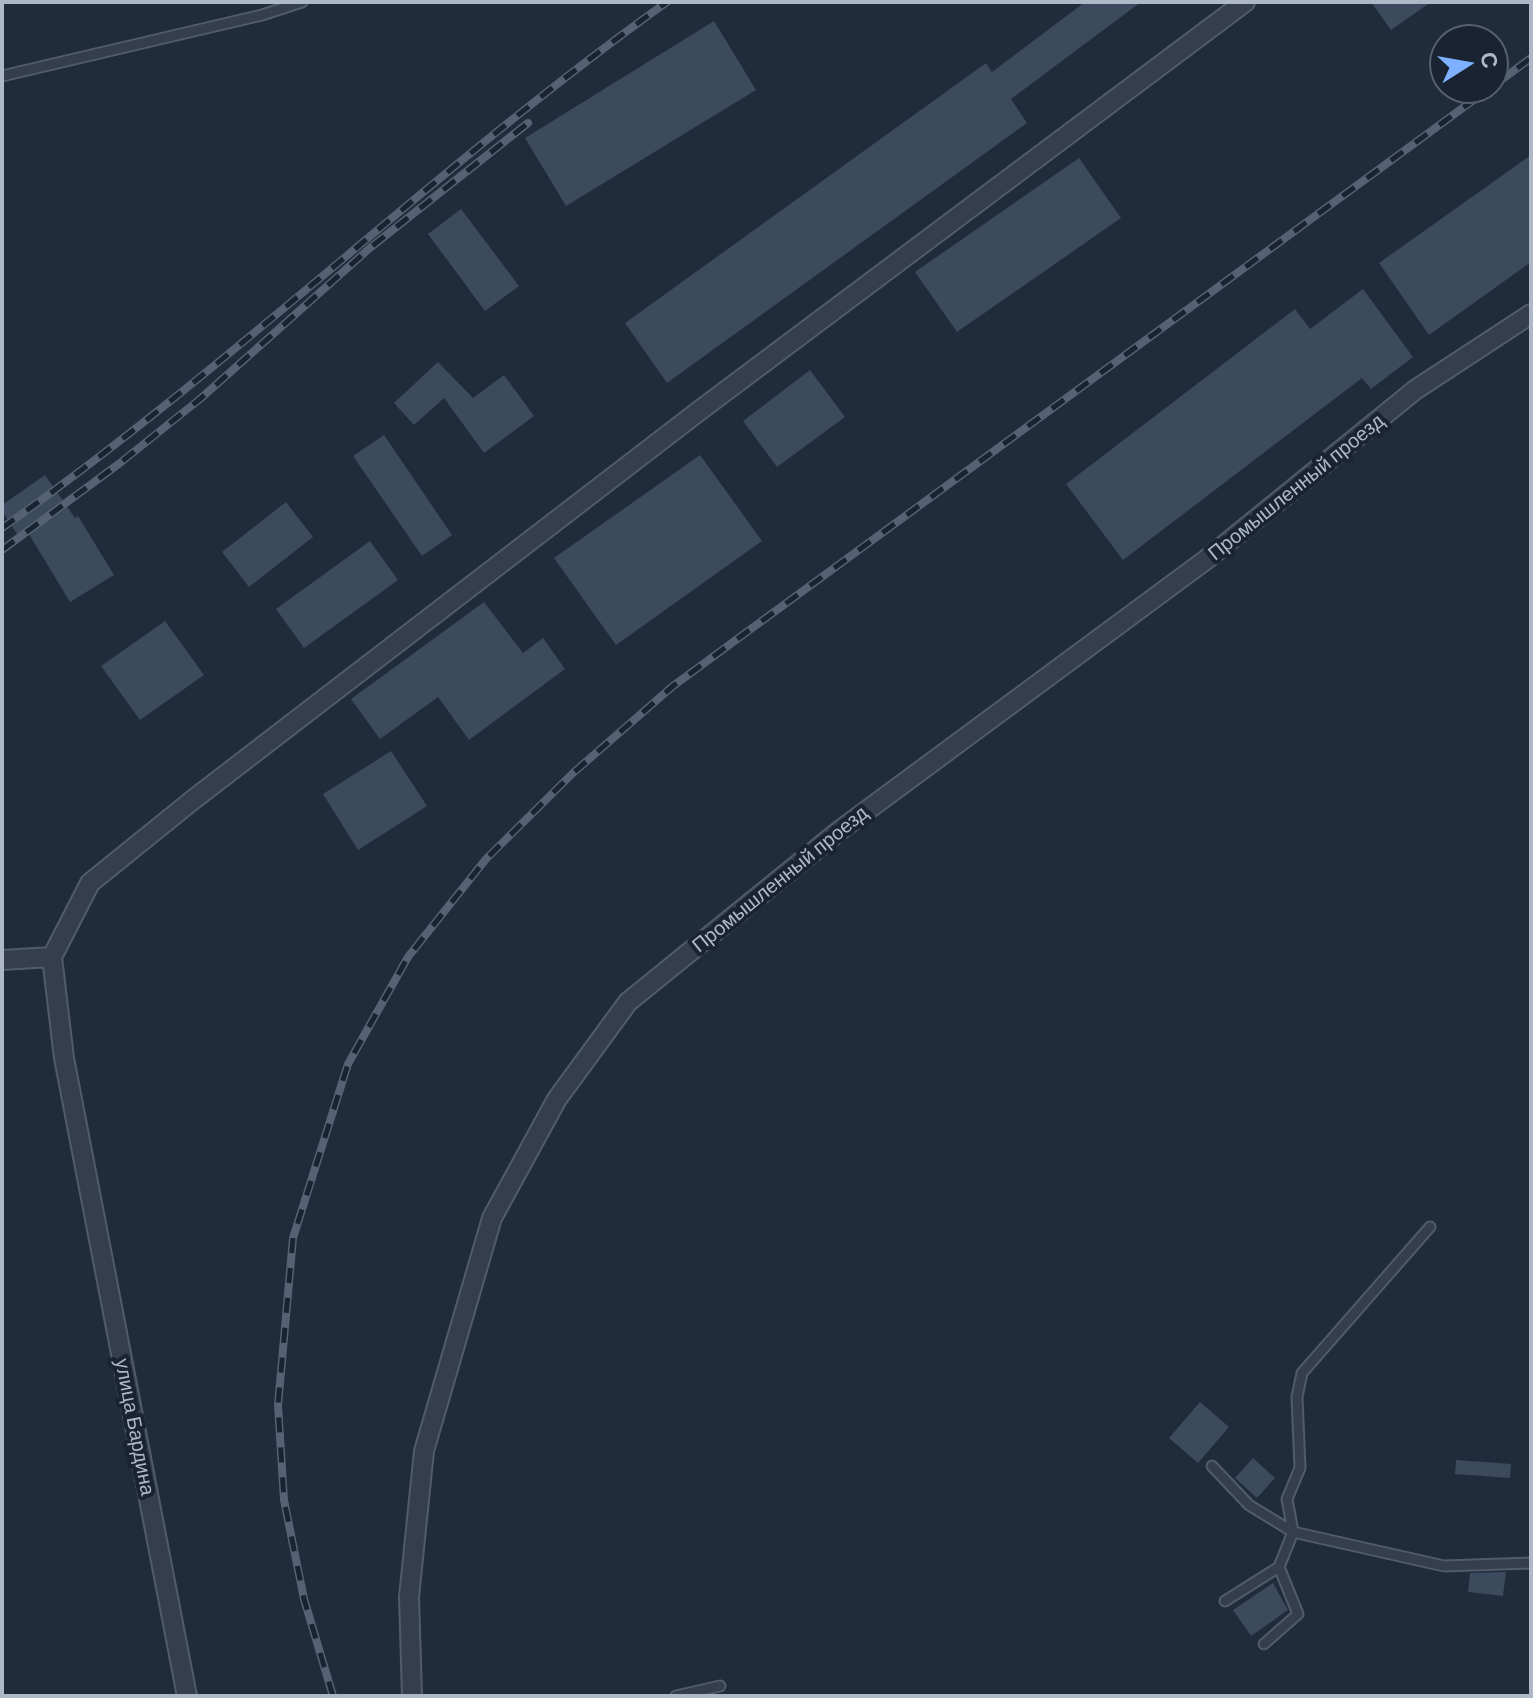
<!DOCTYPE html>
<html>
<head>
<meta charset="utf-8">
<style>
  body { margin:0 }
  #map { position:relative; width:1533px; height:1698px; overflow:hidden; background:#202c3c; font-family:Barlow,sans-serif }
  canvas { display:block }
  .frame { position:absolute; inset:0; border:4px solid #aeb9c8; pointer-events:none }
  .north { position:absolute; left:1429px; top:24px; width:80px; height:80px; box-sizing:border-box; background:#192331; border:2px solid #555f6d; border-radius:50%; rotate:79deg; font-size:22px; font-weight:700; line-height:32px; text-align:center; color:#aeb9c8 }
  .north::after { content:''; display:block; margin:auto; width:28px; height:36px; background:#7db1ff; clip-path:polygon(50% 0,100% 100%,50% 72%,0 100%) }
</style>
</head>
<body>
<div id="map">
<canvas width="1533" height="1698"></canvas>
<div class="frame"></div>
<div class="north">С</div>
</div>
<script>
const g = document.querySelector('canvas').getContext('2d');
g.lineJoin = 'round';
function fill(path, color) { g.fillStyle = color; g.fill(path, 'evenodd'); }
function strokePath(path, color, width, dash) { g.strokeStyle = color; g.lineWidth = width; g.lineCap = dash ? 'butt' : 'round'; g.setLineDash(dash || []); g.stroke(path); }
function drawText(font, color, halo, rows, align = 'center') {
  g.font = font + ' Barlow,sans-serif'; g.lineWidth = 8; g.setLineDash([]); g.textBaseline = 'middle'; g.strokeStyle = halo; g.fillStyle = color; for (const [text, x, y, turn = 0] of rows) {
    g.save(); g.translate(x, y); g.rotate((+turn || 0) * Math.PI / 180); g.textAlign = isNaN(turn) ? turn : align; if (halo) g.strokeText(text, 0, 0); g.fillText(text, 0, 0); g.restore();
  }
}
fill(new Path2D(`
  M 1085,2 L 1141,2 L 1011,99 L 1027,123 L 667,383 L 625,323 L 986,63 L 992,72 Z
  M 1371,2 L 1431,2 L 1391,30 Z
  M 714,21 L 756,90 L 566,206 L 525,138 Z
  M 1531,155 L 1531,262 L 1429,335 L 1379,263 Z
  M 1079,158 L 1121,218 L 957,332 L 915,272 Z
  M 461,209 L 519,286 L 485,311 L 428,234 Z
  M 1363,289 L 1413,357 L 1371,389 L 1362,378 L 1123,560 L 1066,484 L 1295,309 L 1310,329 Z
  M 438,362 L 473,398 L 504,375 L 534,416 L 484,453 L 444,398 L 414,425 L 394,403 Z
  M 810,370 L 845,417 L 777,467 L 743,421 Z
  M 384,435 L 452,535 L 422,556 L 353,456 Z
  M 700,455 L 762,541 L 616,645 L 554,558 Z
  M 45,475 L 75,518 L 78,516 L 114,575 L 70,602 L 27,531 L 19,537 L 2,511 L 2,505 Z
  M 286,502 L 313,537 L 249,587 L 222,552 Z
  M 370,541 L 398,580 L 304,648 L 276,609 Z
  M 484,602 L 523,653 L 543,638 L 565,669 L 469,740 L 438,697 L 380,739 L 351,699 Z
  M 165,621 L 204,675 L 140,720 L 101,666 Z
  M 391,751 L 427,806 L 358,850 L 323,794 Z
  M 1200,1402 L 1229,1427 L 1198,1463 L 1169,1438 Z
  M 1253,1458 L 1275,1478 L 1257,1498 L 1235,1478 Z
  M 1456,1460 L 1511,1464 L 1510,1478 L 1455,1474 Z
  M 1501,1572 L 1506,1572 L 1503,1596 L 1468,1592 L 1470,1573 Z
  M 1273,1583 L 1288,1610 L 1251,1636 L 1233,1610 Z`), '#3b4a5c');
const lane = new Path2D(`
  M 2,76 L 262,15 L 302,2
  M 1212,1466 L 1249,1505 L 1293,1532
  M 1293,1532 L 1287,1499 L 1300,1468 L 1297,1397 L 1302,1373 L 1430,1227
  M 1225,1601 L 1279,1567 L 1293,1532 L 1444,1566 L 1531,1563
  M 1264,1644 L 1298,1614 L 1279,1567
  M 676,1696 L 720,1686`);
const street = new Path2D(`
  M 52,957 L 90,883 L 194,799 L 699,411 L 1245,2
  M 52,957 L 64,1058 L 187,1696
  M 2,960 L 52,957
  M 412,1696 L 409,1597 L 424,1451 L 492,1218 L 557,1099 L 628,1002 L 839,831 L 1207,559 L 1415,390 L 1531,314`);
strokePath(lane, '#515c6a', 13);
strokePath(street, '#515c6a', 22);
strokePath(lane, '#343e4c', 9);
strokePath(street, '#343e4c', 18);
const rail = new Path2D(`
  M 1493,86 L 1531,58
  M 2,528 C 234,365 437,166 667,2
  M 2,550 L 120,463 L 200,399 L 371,247 L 528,123
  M 333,1696 L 304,1599 L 284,1500 L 278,1405 L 293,1238 L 348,1064 L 408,957 L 486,859 L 573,773 L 673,686 L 1490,88`);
strokePath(rail, '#556274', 8);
strokePath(rail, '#192331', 5, [15]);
drawText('20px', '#aeb9c8', '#192331', [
  ["Промышленный проезд",1296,487,-39],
  ["Промышленный проезд",780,879,-39],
  ["улица Бардина",135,1427,79]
]);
</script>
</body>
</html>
